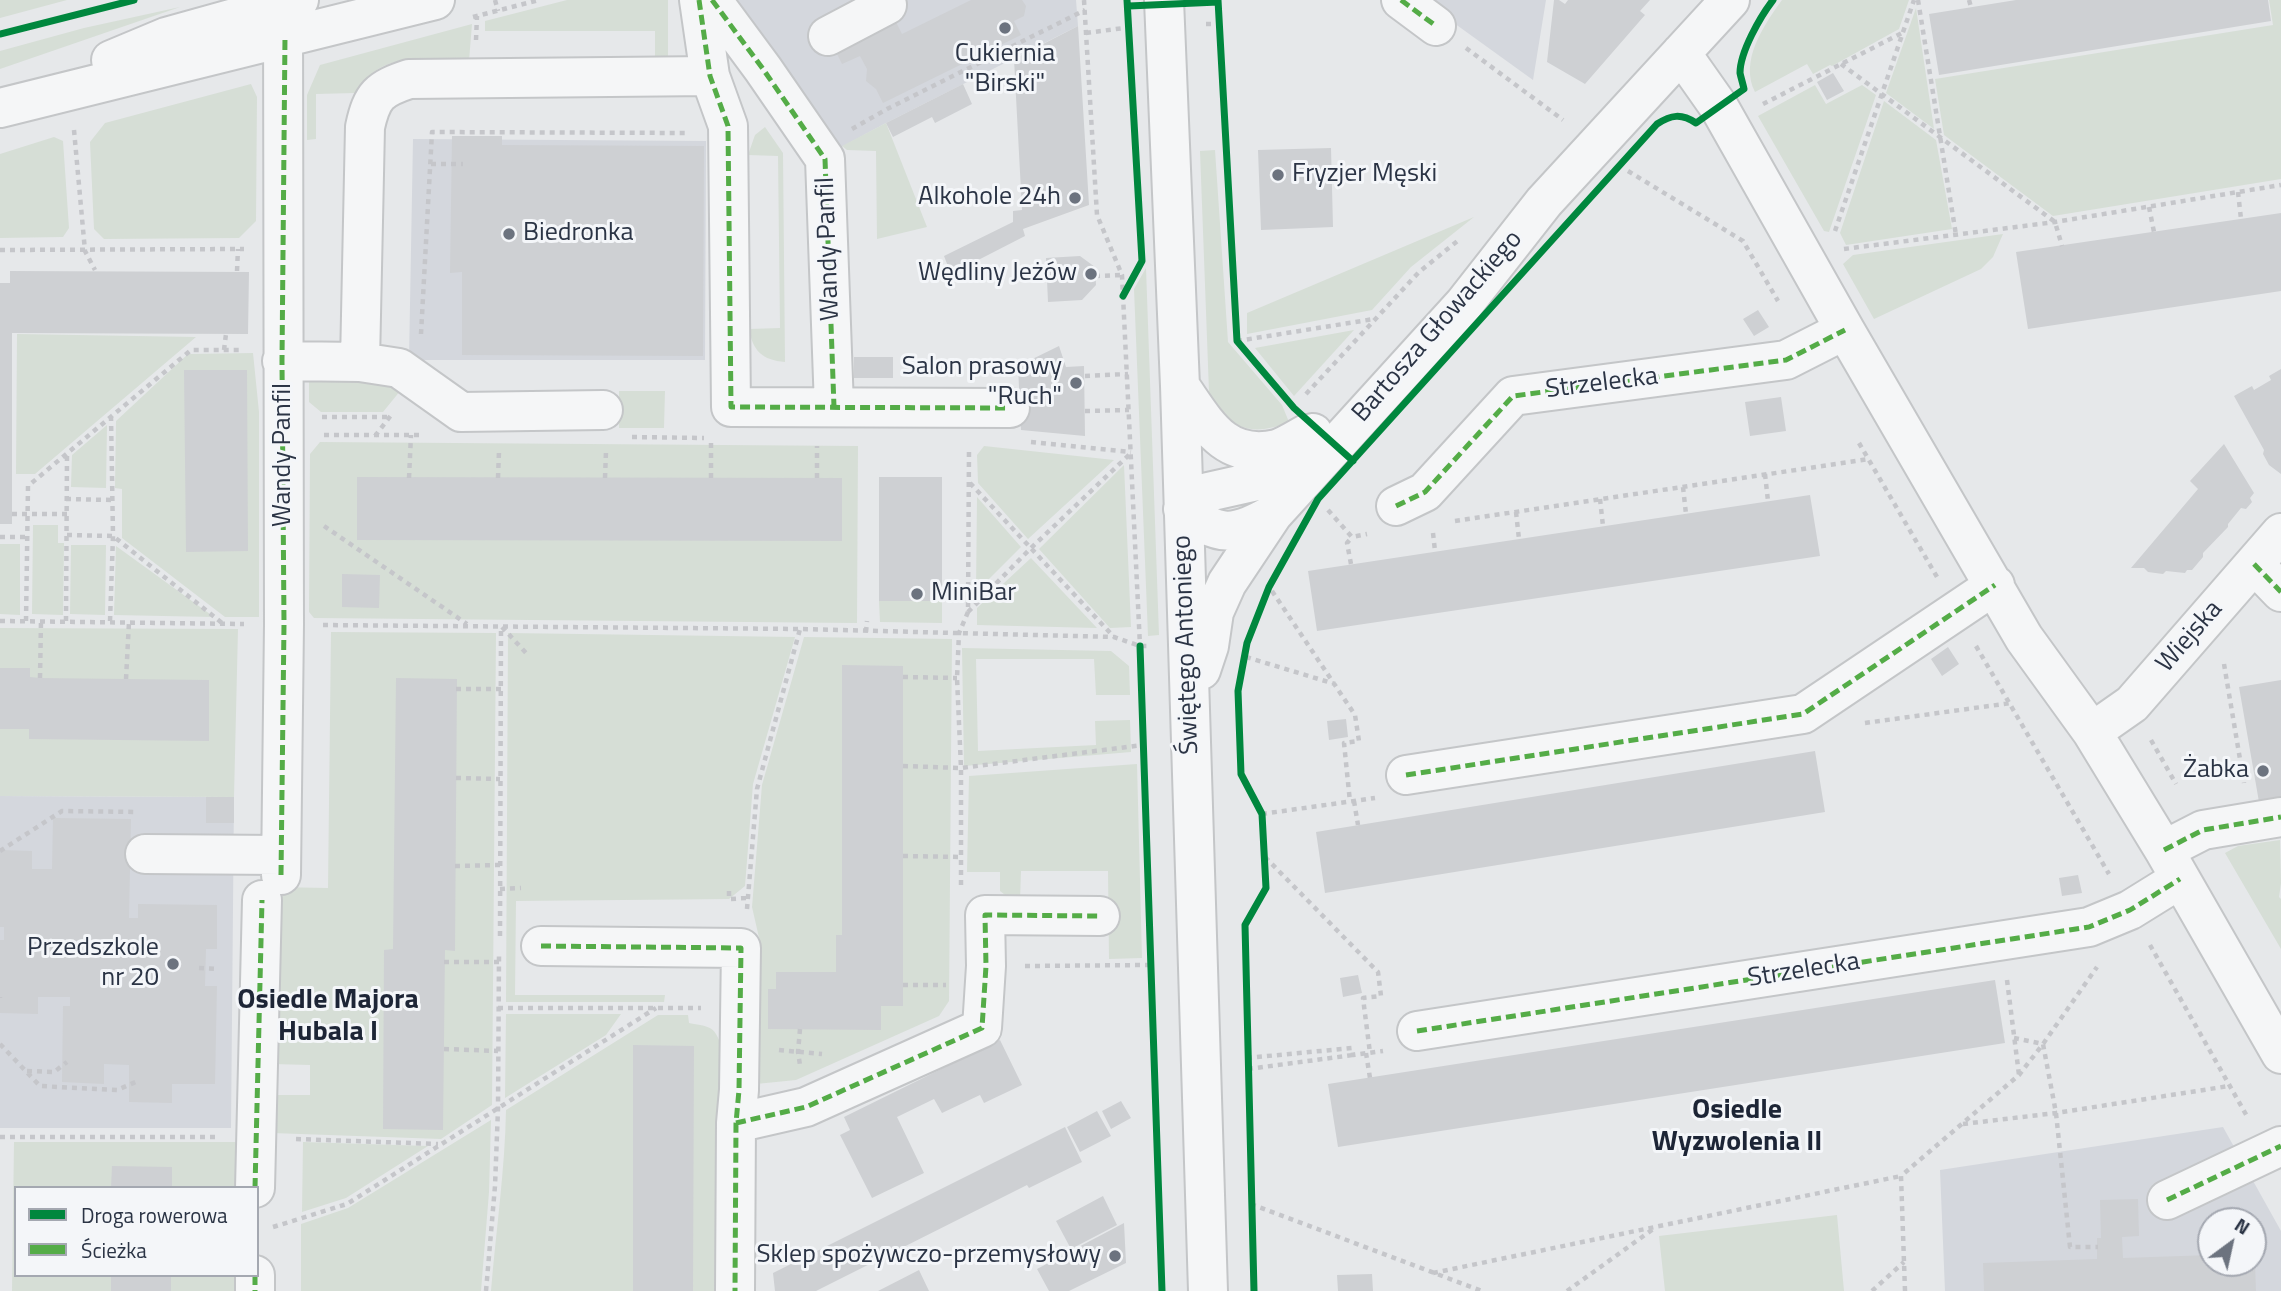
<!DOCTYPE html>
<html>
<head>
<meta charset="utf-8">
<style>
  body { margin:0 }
  #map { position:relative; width:2281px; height:1291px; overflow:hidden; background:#e6e8ea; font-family:"Titillium Web",sans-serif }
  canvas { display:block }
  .legend { position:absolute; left:14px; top:1186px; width:245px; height:91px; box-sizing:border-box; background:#f4f6f9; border:2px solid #a4a8b1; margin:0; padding:9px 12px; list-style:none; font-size:21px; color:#2b3445 }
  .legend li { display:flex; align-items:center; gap:14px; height:35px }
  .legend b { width:35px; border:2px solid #a4a8b1 }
  .north { position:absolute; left:2197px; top:1207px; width:70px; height:70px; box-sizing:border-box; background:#f4f6f9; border:2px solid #a4a8b1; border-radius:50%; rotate:33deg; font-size:19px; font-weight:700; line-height:28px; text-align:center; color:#2b3445 }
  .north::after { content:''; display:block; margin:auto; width:24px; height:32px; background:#6c737f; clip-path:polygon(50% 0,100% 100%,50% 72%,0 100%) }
</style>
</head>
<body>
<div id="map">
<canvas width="2281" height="1291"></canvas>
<ul class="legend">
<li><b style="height:9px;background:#00873e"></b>Droga rowerowa</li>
<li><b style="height:9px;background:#54ac47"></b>Ścieżka</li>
</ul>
<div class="north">N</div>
</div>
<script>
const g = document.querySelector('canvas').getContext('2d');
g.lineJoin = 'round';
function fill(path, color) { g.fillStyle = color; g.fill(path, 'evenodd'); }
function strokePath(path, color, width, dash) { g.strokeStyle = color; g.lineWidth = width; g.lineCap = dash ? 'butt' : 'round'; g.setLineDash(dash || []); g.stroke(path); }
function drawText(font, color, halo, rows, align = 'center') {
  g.font = font + ' "Titillium Web",sans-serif'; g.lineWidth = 6; g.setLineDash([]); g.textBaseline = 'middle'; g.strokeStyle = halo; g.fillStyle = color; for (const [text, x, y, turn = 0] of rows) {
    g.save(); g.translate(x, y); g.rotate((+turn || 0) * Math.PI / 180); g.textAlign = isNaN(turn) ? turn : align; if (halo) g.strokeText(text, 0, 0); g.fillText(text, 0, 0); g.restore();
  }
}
fill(new Path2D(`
  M 735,0 L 1076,0 L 1078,26 L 886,123 L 836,150 Z
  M 1422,0 L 1546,0 L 1533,80 Z
  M 413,139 L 706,141 L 705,360 L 409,360 Z
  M 0,796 L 234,797 L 231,1128 L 0,1128 Z
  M 2223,1127 L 2281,1231 L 2281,1291 L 1945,1291 L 1940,1170 ZM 2211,1221 L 2253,1221 L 2253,1263 L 2211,1263 Z`), '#d4d7dd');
fill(new Path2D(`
  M 0,0 L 67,0 L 0,18 Z
  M 567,0 L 668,0 L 668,58 L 655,61 L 655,31 L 485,31 L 485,21 Z
  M 1782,0 L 1909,0 L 1899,29 L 1832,66 L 1830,65 L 1813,74 L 1807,64 L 1755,92 C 1739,61 1764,25 1782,0 Z
  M 2269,0 L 2281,0 L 2281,179 L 2053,216 L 1944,135 L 1935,79 L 2273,25 Z
  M 180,7 L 0,69 L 0,51 L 84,28 Z
  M 1916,8 L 1934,129 L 1886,93 Z
  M 472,24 L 469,61 C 424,60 382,49 355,93 L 316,94 L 316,139 L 307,140 L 307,95 L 320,65 Z
  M 251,84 L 257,97 L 256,221 L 239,238 L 104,239 L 94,229 L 90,142 L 105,123 Z
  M 1815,85 L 1826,104 L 1862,85 L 1876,95 L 1829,232 L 1824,231 L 1758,116 Z
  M 1884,101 L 1936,140 L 1952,229 L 1846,245 L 1840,233 Z
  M 886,123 L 927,227 L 877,239 L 876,151 L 847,150 L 842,146 Z
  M 765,127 L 783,153 L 785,362 C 762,360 753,351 749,329 L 780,328 L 778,156 L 748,155 L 755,135 Z
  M 54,137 L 63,141 L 69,228 L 63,237 L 0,238 L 0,154 Z
  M 1215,150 L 1228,342 L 1282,405 L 1289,422 C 1250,438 1227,428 1209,392 L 1200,151 Z
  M 1474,217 L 1411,267 L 1372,310 L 1247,334 L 1247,313 Z
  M 2003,234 L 1993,257 L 1981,269 L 1874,319 L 1843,264 L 1853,255 Z
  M 1146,268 L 1159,635 L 1148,636 L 1134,289 Z
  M 1354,330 L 1294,396 L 1255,348 Z
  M 17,334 L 196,337 L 35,474 L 16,474 Z
  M 253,353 L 259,412 L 259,617 L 225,617 L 122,538 L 122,489 L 115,488 L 116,421 L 188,354 Z
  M 315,378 L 405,385 L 383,412 L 321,412 L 309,402 L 309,382 Z
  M 619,391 L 665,391 L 664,428 L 619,428 Z
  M 107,425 L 106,488 L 71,487 L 72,455 Z
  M 320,442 L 858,446 L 857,623 L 314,618 L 309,612 L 310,454 Z
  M 984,446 L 1114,460 L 1028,539 L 978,483 L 977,455 Z
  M 1124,465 L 1131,627 L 1110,628 L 1039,549 Z
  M 977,497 L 1021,547 L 976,592 Z
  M 33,525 L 58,525 L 58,543 L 64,543 L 63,615 L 32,614 Z
  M 0,544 L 20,544 L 20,615 L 0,614 Z
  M 71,545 L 106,545 L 105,615 L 70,614 Z
  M 116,546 L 214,617 L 114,615 Z
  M 1031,558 L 1097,628 L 977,625 L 977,608 Z
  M 879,601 L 942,601 L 942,623 L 880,622 Z
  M 0,628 L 238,629 L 234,797 L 0,796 Z
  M 331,632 L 496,633 L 492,1105 L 441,1139 L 272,1133 L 271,1095 L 310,1095 L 310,1065 L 272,1064 L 275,887 L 328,888 Z
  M 508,633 L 795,637 L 753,784 L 745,886 L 729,899 L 516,901 L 515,995 L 665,995 L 664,1002 L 506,1002 Z
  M 804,637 L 952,639 L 949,1001 L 939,1016 L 796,1080 L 756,1084 L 760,942 L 752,907 L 762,785 Z
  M 962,648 L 1111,651 L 1129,666 L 1130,695 L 1096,695 L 1094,659 L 976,659 L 978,751 L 1096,745 L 1095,721 L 1130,720 L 1131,752 L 964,766 Z
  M 1137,764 L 1142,958 L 1109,959 L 1108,871 L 1021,871 L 1020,901 L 1013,901 L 1000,891 L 1000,872 L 967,872 L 969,776 Z
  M 2280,840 L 2281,883 L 2279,897 L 2281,899 L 2281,949 L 2225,853 L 2238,846 Z
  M 506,1014 L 621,1014 L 606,1035 L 505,1098 Z
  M 658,1015 L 688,1015 L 689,1023 C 709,1027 714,1025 721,1045 L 720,1291 L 491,1291 C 496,1230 505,1170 506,1110 Z
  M 491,1120 L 489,1192 L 481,1291 L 301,1291 L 301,1224 L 348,1208 Z
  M 14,1142 L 236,1142 L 235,1188 L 16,1188 L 16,1275 L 235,1275 L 235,1291 L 12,1291 Z
  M 303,1142 L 428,1146 L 346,1198 L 302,1212 Z
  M 1837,1215 L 1844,1291 L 1665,1291 L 1659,1236 Z`), '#d6ded6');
fill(new Path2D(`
  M 855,0 L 885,0 L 902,34 L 971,0 L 1022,0 L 1026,6 L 1024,16 L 1014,21 L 1021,35 L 883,103 L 876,89 L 866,81 L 867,69 L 860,56 L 842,64 L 819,18 Z
  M 1554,0 L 1559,0 L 1565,4 L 1568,0 L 1650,0 L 1640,11 L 1645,15 L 1585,84 L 1547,62 Z
  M 2016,0 L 2268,0 L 2271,21 L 1939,75 L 1929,14 Z
  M 1078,26 L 1089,205 L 1023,229 L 1025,236 L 951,274 L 944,256 L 1013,222 L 1013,211 L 1022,210 L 1014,59 Z
  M 1833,73 L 1844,91 L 1827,100 L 1817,82 Z
  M 963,84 L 972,104 L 935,123 L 932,117 L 893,137 L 886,123 Z
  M 452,136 L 502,136 L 502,145 L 704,146 L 703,356 L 462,355 L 462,272 L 450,273 Z
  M 1331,148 L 1333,227 L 1261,230 L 1258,150 Z
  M 2281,213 L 2281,291 L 2028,329 L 2016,252 Z
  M 1080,256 L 1095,267 L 1096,285 L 1082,300 L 1048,302 L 1046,258 Z
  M 10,271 L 249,272 L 248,334 L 12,333 L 12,524 L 0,524 L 0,283 L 10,283 Z
  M 1758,310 L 1769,327 L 1754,336 L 1743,319 Z
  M 1059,346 L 1066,367 L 1084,366 L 1085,436 L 1021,430 L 1018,366 Z
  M 854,357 L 893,357 L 893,378 L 854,378 Z
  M 2281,369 L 2281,474 L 2269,465 L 2263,454 L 2264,450 L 2234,396 L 2252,386 L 2254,390 L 2271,380 L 2269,376 Z
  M 184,370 L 247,370 L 248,551 L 186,552 Z
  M 1781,397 L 1786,431 L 1750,436 L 1745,402 Z
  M 2224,444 L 2254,493 L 2250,498 L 2252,502 L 2246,509 L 2241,508 L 2228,524 L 2228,527 L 2203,553 L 2203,557 L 2192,570 L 2187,570 L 2185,573 L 2166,571 L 2163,574 L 2148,572 L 2144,568 L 2131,568 L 2198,489 L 2190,481 Z
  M 357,477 L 842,478 L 842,541 L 357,540 Z
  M 879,477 L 942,477 L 942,601 L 879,601 Z
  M 1810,495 L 1820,556 L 1317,631 L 1308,571 Z
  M 342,574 L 380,575 L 379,608 L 342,607 Z
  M 1948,647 L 1959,664 L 1942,676 L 1931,659 Z
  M 842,665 L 903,666 L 903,1006 L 881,1006 L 881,1030 L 768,1029 L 768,989 L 776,989 L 776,972 L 836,972 L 836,935 L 842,935 Z
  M 0,668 L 30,668 L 30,677 L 40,678 L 209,680 L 209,741 L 29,739 L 29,729 L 0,729 Z
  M 396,678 L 457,679 L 455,951 L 445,950 L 443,1130 L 383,1129 L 384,950 L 393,949 Z
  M 2281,680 L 2281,798 L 2259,802 L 2239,687 Z
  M 1346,719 L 1348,737 L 1329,740 L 1327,721 Z
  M 1815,751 L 1825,812 L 1325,893 L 1316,832 Z
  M 206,797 L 234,797 L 234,823 L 206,823 Z
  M 53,818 L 131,819 L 129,918 L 138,918 L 138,904 L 217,905 L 217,949 L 206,949 L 205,986 L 217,986 L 215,1084 L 172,1084 L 172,1103 L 129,1102 L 129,1065 L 104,1064 L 104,1084 L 62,1082 L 63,1006 L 70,1006 L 70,997 L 38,997 L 38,1014 L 0,1013 L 0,940 L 4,940 L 4,927 L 0,927 L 0,850 L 32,851 L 32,869 L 52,869 Z
  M 2078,875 L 2082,893 L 2062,896 L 2059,878 Z
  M 1358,975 L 1362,993 L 1343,997 L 1340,978 Z
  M 1995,980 L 2005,1043 L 1338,1147 L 1328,1084 Z
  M 1000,1040 L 1022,1085 L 984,1103 L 980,1095 L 942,1113 L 934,1099 L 897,1117 L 924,1173 L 872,1198 L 840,1135 L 850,1130 L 844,1117 Z
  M 633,1045 L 694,1046 L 693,1291 L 633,1291 Z
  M 1121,1101 L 1131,1118 L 1111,1129 L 1102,1111 Z
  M 1097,1111 L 1111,1136 L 1080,1152 L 1067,1127 Z
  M 1065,1127 L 1082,1162 L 1029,1188 L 1027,1185 L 816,1291 L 775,1291 L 773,1273 Z
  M 112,1166 L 172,1167 L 172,1188 L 111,1188 Z
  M 1103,1196 L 1117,1225 L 1071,1249 L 1056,1221 Z
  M 2138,1199 L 2139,1236 L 2122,1237 L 2123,1258 L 2211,1255 L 2211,1263 L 2255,1263 L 2256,1291 L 1984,1291 L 1983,1263 L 2097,1259 L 2097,1238 L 2101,1238 L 2100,1200 Z
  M 1124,1223 L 1126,1263 L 1069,1291 L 1049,1291 L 1037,1269 Z
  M 919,1270 L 929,1291 L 878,1291 Z
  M 1372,1274 L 1373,1291 L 1338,1291 L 1337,1275 Z
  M 111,1275 L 171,1275 L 171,1291 L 111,1291 Z`), '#ced0d3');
const minor = new Path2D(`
  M 699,0 L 710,76 L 728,126 L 731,407 L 1010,408
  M 712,0 L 763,69 L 825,159 L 834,407
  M 1164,0 L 1180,386 L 1208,1291
  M 1401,0 L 1436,26
  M 828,36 L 887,5
  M 1681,53 L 1719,107 L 1845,330 L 2024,638 L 2092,732 L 2164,850 L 2281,1054
  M 111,60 L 166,37 L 299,0
  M 0,108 L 435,0
  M 282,361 L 360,362 L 365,127 C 372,95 379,89 409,79 L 710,76
  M 360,362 L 399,368 L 461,412 L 603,410
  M 1180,386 C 1206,423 1224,461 1277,449 C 1286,446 1297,439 1306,434
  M 1396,506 L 1425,492 L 1513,396 L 1786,360 L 1845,330
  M 1183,509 L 1208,492 L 1266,479 L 1288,462 L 1313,433
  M 1183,509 C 1219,538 1234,536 1273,514
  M 2254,564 L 2281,592
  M 1201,670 L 1209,646 L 1214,612 L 1227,583 L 1273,514 L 1464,304 L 1544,202 L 1730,0
  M 2092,732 L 2132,704 L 2281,533
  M 1406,775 L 1803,714 L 1995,585
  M 2164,850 L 2203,830 L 2281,817
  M 145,854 L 281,855
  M 281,875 L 284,624 L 283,5
  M 541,946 L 741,948 L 739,1090 L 736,1123 L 735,1291
  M 1417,1031 L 2089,927 L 2130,910 L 2180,879
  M 736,1123 L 806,1107 L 982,1028 L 986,966 L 985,915 L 1100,916
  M 255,1188 L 262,900
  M 2167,1200 L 2281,1146
  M 255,1275 L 255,1291`);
strokePath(minor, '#c4c6c8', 42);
strokePath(new Path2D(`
  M 495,0 L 498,11
  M 1084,0 L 1097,215 L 1122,275 L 1140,646
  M 1918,0 L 1956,235
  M 1969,0 L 1971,7
  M 473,17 L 539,0
  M 1206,24 L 1220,24
  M 1086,33 L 1124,28
  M 476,40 L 477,16
  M 1466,48 L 1563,120
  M 1841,64 L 2055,222 L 2062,246
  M 1763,104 L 1902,33
  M 852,129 L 887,109 L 1085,10
  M 74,130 L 85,251 L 95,270
  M 431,164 L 463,164
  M 1628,171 L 1743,241 L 1778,301
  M 2238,192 L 2241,219
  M 2149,207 L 2154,232
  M 1835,231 L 1914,0
  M 1844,249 L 2055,222 L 2281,185
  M 0,250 L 244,249
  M 237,271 L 238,249
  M 1095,276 L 1122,275
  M 421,334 L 432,132 L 687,133
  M 1237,341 L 1374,319
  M 224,350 L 226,334
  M 1085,376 L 1128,374
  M 1306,394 L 1419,272 L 1460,239
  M 1085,411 L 1129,410
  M 322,417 L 389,417
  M 324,435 L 421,435
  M 375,436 L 392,414
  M 632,437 L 704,438
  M 1031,442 L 1131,452
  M 1859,443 L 1937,577
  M 1765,474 L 1768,501
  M 409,478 L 411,435
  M 498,478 L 499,451
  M 605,478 L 606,451
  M 711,478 L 711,442
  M 817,478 L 817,446
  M 970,483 L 1114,637
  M 1683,487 L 1686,514
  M 66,499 L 112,500
  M 1600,499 L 1603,526
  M 1328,510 L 1352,537 L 1367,534
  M 1516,512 L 1519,539
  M 12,514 L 67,514
  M 1455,521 L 1869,459
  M 324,526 L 467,624
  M 1433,533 L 1435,551
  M 67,535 L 113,536 L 222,623
  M 0,537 L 27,537
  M 1351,564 L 1347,543 L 1352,537
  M 1272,591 L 1355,715 L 1359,741 L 1344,743 L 1350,802
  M 968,612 L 1030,549 L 1131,453
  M 0,621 L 244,624
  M 26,621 L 28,486 L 191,350 L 242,350
  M 66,621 L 67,453
  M 110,621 L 113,536 L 111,416
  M 323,625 L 800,629 L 1114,637 L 1140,646 L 1149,646
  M 502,627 L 527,654
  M 866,632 L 867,621
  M 1976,646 L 2109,874
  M 1246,657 L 1335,684
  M 2224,664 L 2244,783
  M 903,677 L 957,678
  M 40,678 L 41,621
  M 126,679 L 129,622
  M 456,689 L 501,689
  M 1865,723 L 2011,703
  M 2151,740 L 2176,784
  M 903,766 L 961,768 L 1143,745
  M 456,778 L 500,779
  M 1354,801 L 1358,825
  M 1262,814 L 1375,798
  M 0,851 L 62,811 L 138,812
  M 903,856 L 961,857
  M 1265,857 L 1378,972 L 1381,996 L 1363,998 L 1370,1053
  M 455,866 L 500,865
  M 961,885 L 961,768 L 957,678 L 959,633 L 968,612 L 969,448
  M 500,889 L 521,888
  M 729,891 L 729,899 L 748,898
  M 747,909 L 757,789 L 800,629
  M 500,936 L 501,626
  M 2150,945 L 2248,1118
  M 444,962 L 499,962
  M 1025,966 L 1150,965
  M 199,968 L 219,969
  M 2007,980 L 2019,1075
  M 903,985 L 946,985
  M 0,998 L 0,997
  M 498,1008 L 701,1008
  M 800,1029 L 798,1052 L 800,1065
  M 2014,1038 L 2043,1044 L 2056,1113 L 2070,1247 L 2098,1247
  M 0,1044 L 40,1086 L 117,1090 L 138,1081
  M 444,1049 L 498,1051
  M 779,1050 L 822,1054
  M 1366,1053 L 1370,1078
  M 1247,1058 L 1352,1048 L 1353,1055 L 1383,1051
  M 1248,1069 L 1353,1055
  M 27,1071 L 54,1072 L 67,1062
  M 1963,1124 L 2056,1113 L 2229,1086
  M 0,1137 L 217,1137
  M 296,1139 L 438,1144
  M 1251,1204 L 1482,1291
  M 273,1227 L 347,1204 L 656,1008
  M 1433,1273 L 1901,1176
  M 486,1291 L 495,1186 L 498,1109 L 499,956
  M 1567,1291 L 1656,1227
  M 1872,1291 L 1904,1262
  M 1905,1291 L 1901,1176 L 2019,1075 L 2043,1044 L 2097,967`), '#c5c6ca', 4.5, [5, 5]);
strokePath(minor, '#f5f6f7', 38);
strokePath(new Path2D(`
  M 699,0 L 710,76 L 728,126 L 731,407 L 1010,408
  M 712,0 L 763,69 L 825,159 L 834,407
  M 1401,0 L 1436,26
  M 1396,506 L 1425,492 L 1513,396 L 1786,360 L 1845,330
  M 2254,564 L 2281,592
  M 1406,775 L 1803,714 L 1995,585
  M 2164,850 L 2203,830 L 2281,817
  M 281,875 L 284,624 L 282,361 L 285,36
  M 541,946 L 741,948 L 739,1090 L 736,1123 L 735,1291
  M 1417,1031 L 2089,927 L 2130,910 L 2180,879
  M 736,1123 L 806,1107 L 982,1028 L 986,966 L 985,915 L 1100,916
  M 255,1188 L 262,900
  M 2167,1200 L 2281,1146
  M 255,1275 L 255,1291`), '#54ac47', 5, [10, 5]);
strokePath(new Path2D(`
  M 1218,0 L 1237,341 L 1294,408 L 1353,461
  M 1129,6 L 1218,2
  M 0,34 L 134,0
  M 1123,296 L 1142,261 L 1127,0
  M 1140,646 L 1162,1291
  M 1254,1291 L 1245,925 L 1266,888 L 1262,814 L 1241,774 L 1238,691 L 1247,643 L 1269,587 L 1318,499 L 1657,124 C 1671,115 1681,113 1696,123 L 1744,89 C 1743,84 1741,78 1740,73 C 1740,52 1760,17 1773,0`), '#00873e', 7);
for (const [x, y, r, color] of [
  [1005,28,7,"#6c737f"],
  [1278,175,7,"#6c737f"],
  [1075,198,7,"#6c737f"],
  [509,234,7,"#6c737f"],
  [1091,274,7,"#6c737f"],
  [1076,383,7,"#6c737f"],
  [917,594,7,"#6c737f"],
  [2263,771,7,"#6c737f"],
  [173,964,7,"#6c737f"],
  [1115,1256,7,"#6c737f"]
]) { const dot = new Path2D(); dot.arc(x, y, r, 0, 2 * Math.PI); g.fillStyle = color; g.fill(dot); strokePath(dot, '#f4f6f9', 2.5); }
drawText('26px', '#2b3445', '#f4f6f9', [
  ["Cukiernia",1005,55,"center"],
  ["\"Birski\"",1005,85,"center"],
  ["Fryzjer Męski",1292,175,"left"],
  ["Alkohole 24h",1061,198],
  ["Biedronka",523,234,"left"],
  ["Wędliny Jeżów",1077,274],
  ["Salon prasowy",1062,368],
  ["\"Ruch\"",1062,398],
  ["MiniBar",931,594,"left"],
  ["Żabka",2249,771],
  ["Przedszkole",159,949],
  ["nr 20",159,979],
  ["Sklep spożywczo-przemysłowy",1101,1256]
], 'right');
drawText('26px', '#2b3445', '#f4f6f9', [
  ["Wandy Panfil",829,249,-92],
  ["Bartosza Głowackiego",1438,327,-49],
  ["Strzelecka",1602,384,-7],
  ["Wandy Panfil",284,455,-90],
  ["Wiejska",2190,637,-49],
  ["Świętego Antoniego",1187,645,-92],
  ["Strzelecka",1804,971,-9]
]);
drawText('bold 28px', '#1d2536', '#f4f6f9', [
  ["Osiedle Majora",328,1001],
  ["Hubala I",328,1033],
  ["Osiedle",1737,1111],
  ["Wyzwolenia II",1737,1143]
]);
</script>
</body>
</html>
